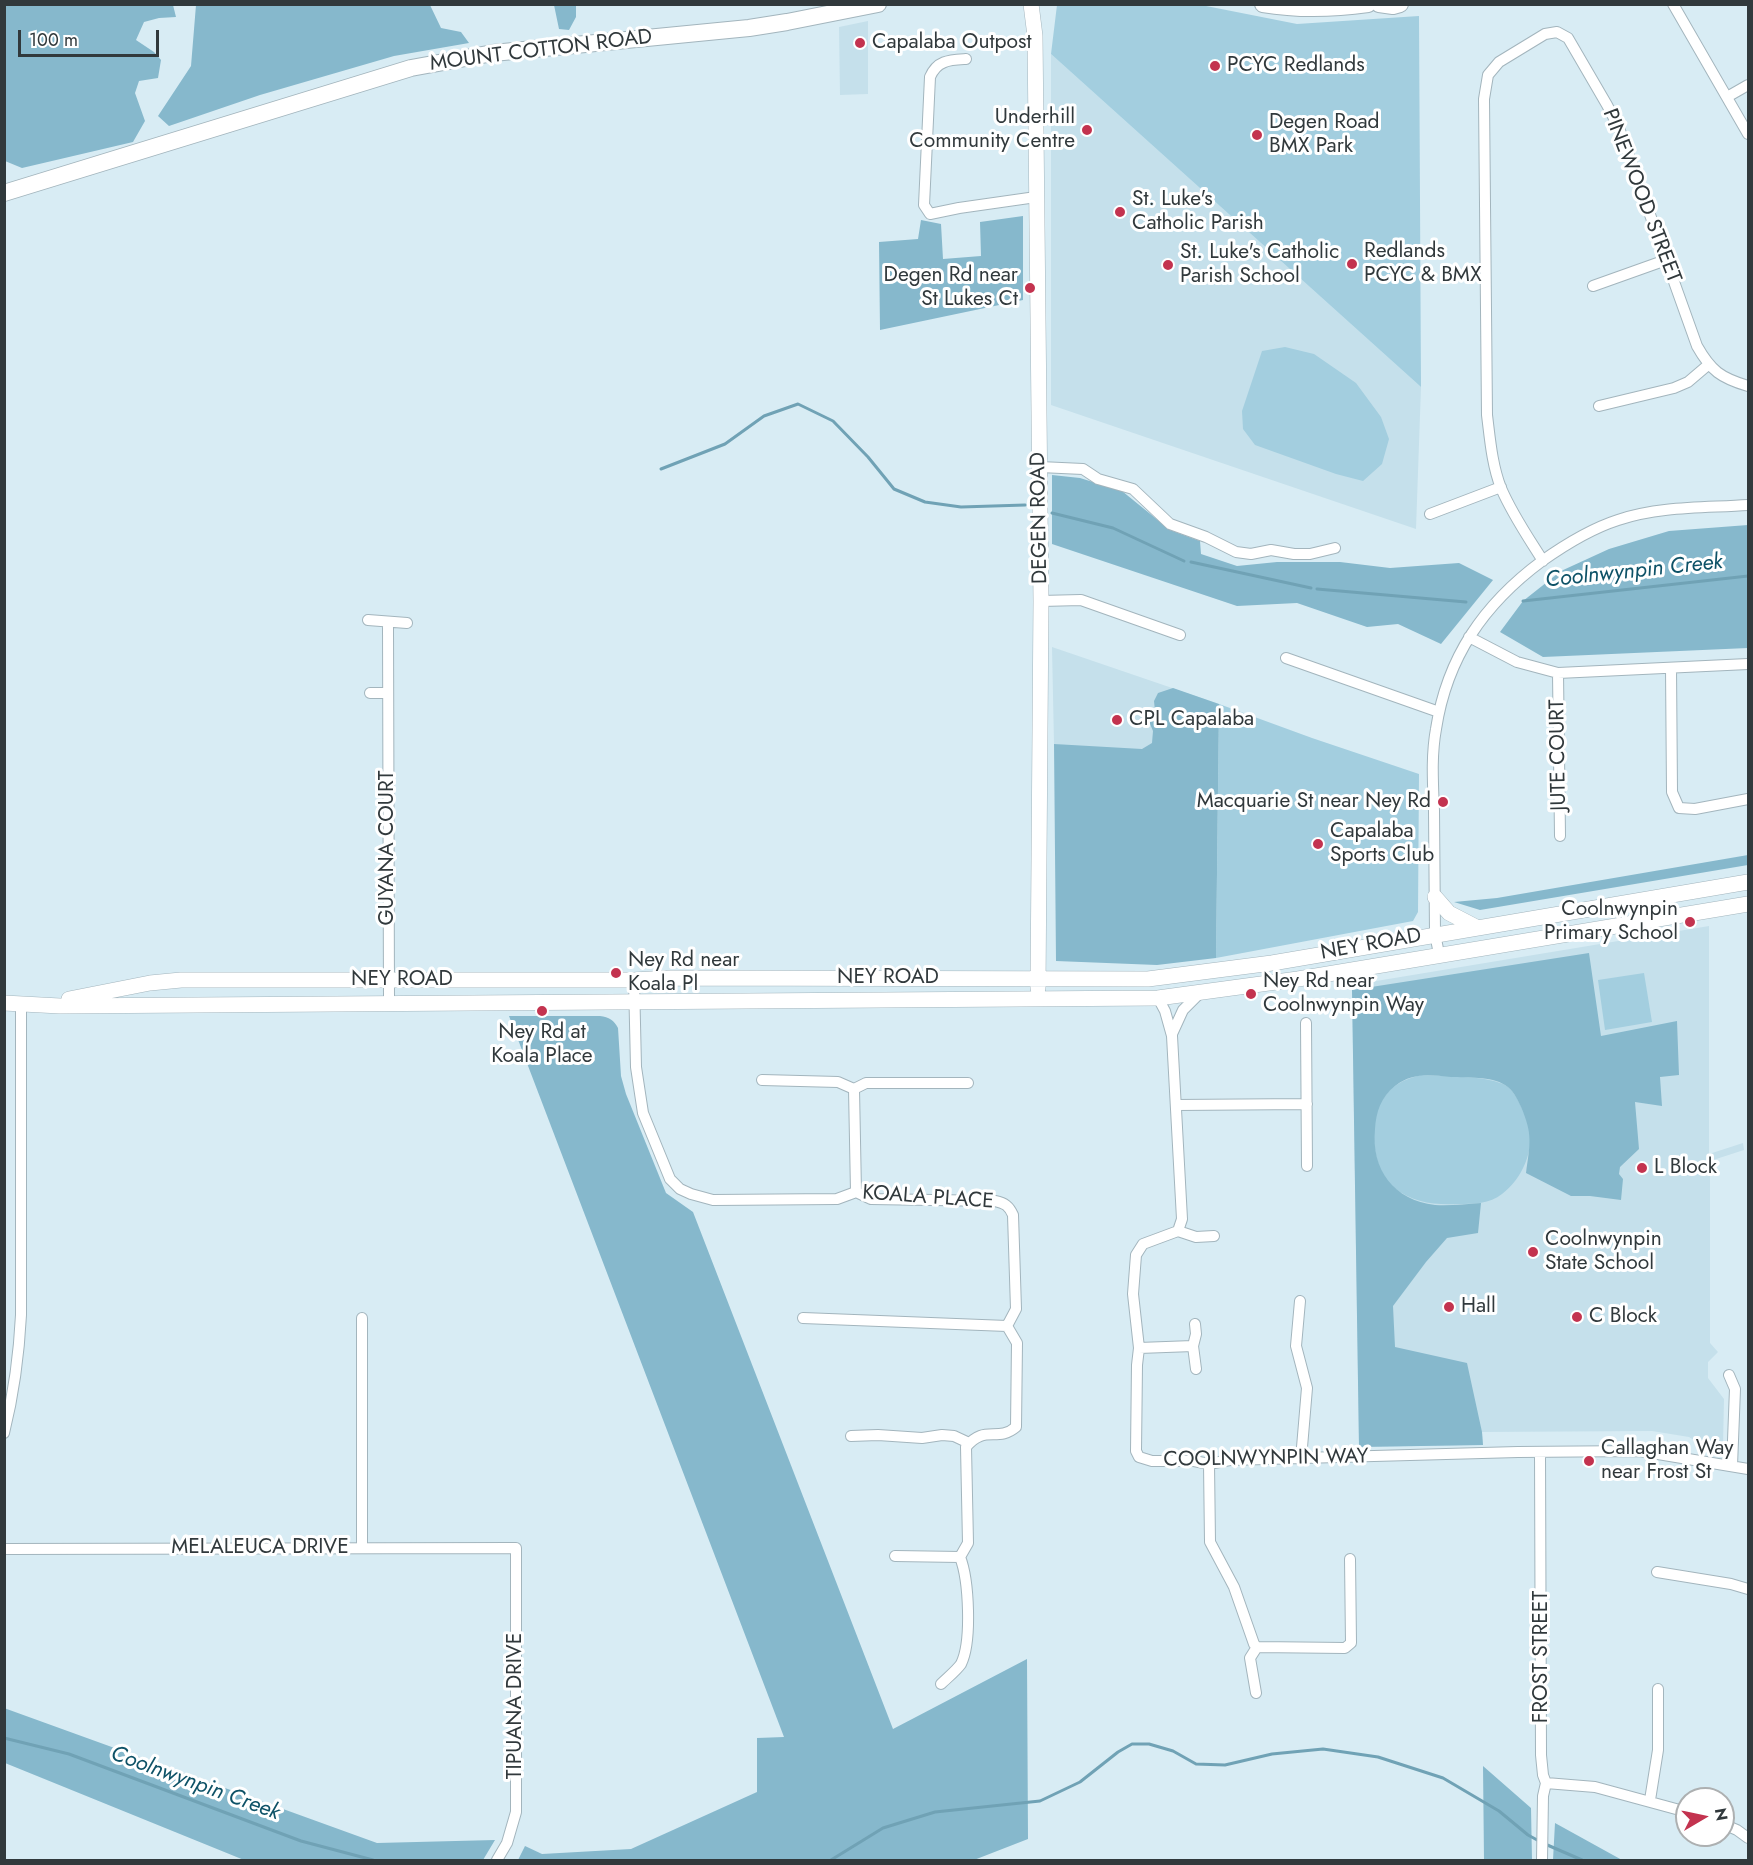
<!DOCTYPE html>
<html>
<head>
<meta charset="utf-8">
<style>
  body { margin:0 }
  #map { position:relative; width:1753px; height:1865px; overflow:hidden; background:#d8ecf4; font-family:Jost,sans-serif }
  canvas { display:block }
  .frame { position:absolute; inset:0; border:6px solid #31393c; pointer-events:none }
  .north { position:absolute; left:1675px; top:1787px; width:60px; height:60px; box-sizing:border-box; background:#fff; border:2px solid #adb0b1; border-radius:50%; rotate:81deg; font-size:16px; font-weight:700; line-height:24px; text-align:center; color:#31393c }
  .north::after { content:''; display:block; margin:auto; width:21px; height:27px; background:#c3334f; clip-path:polygon(50% 0,100% 100%,50% 72%,0 100%) }
  .scale { position:absolute; left:18px; top:30px; width:141px; height:27px; box-sizing:border-box; border:3px solid #31393c; border-top:0; padding-left:8px; font-size:18px; line-height:21px; white-space:nowrap; color:#31393c; -webkit-text-stroke:4px #fff; paint-order:stroke }
</style>
</head>
<body>
<div id="map">
<canvas width="1753" height="1865"></canvas>
<div class="frame"></div>
<div class="north">N</div>
<div class="scale">100 m</div>
</div>
<script>
const g = document.querySelector('canvas').getContext('2d');
g.lineJoin = 'round';
function fill(path, color) { g.fillStyle = color; g.fill(path, 'evenodd'); }
function strokePath(path, color, width, dash) { g.strokeStyle = color; g.lineWidth = width; g.lineCap = dash ? 'butt' : 'round'; g.setLineDash(dash || []); g.stroke(path); }
function drawText(font, color, halo, rows, align = 'center') {
  g.font = font + ' Jost,sans-serif'; g.lineWidth = 6; g.setLineDash([]); g.textBaseline = 'middle'; g.strokeStyle = halo; g.fillStyle = color; for (const [text, x, y, turn = 0] of rows) {
    g.save(); g.translate(x, y); g.rotate((+turn || 0) * Math.PI / 180); g.textAlign = isNaN(turn) ? turn : align; if (halo) g.strokeText(text, 0, 0); g.fillText(text, 0, 0); g.restore();
  }
}
fill(new Path2D(`
  M 868,21 L 868,94 L 840,95 L 839,27 Z
  M 1051,54 L 1421,387 L 1416,529 L 1051,405 Z
  M 1052,647 L 1219,704 L 1218,776 L 1054,744 Z
  M 1709,926 L 1709,1154 L 1743,1143 L 1744,1150 L 1710,1161 L 1710,1343 L 1718,1352 L 1708,1362 L 1708,1378 L 1724,1399 L 1723,1445 L 1720,1448 L 1703,1446 L 1689,1437 L 1652,1431 L 1482,1432 L 1483,1445 L 1359,1447 L 1352,985 Z`), '#c5e0eb');
fill(new Path2D(`
  M 1057,5 L 1201,5 L 1297,24 L 1419,16 L 1421,387 L 1051,54 Z
  M 1285,347 L 1314,354 L 1356,383 L 1381,417 L 1389,439 L 1382,464 L 1363,481 L 1336,474 L 1255,445 L 1243,429 L 1242,411 L 1262,351 Z
  M 1219,704 L 1312,738 L 1419,774 L 1418,912 L 1413,921 L 1216,958 Z
  M 1644,973 L 1652,1022 L 1605,1030 L 1598,980 Z
  M 1421,1075 C 1445,1077 1481,1075 1503,1084 C 1513,1089 1518,1099 1522,1109 C 1525,1114 1528,1120 1529,1125 C 1535,1150 1522,1179 1502,1194 C 1490,1204 1473,1204 1458,1204 C 1434,1205 1413,1203 1393,1187 C 1373,1170 1368,1125 1381,1102 C 1390,1086 1404,1079 1421,1075 Z`), '#a3cedf');
fill(new Path2D(`
  M 4,5 L 173,5 L 176,17 L 159,18 L 144,22 L 136,40 L 154,52 L 161,60 L 158,78 L 139,81 L 135,93 L 145,121 L 133,142 L 22,168 L 5,161 Z
  M 196,5 L 430,5 L 441,28 L 461,32 L 469,43 L 394,56 L 260,95 L 169,126 L 158,116 L 191,66 Z
  M 554,5 L 576,5 L 576,17 L 569,30 L 559,29 Z
  M 1023,216 L 1023,300 L 880,330 L 879,242 L 918,239 L 921,220 L 941,224 L 943,259 L 981,256 L 980,222 Z
  M 1052,475 L 1080,478 L 1122,491 L 1170,530 L 1200,541 L 1201,554 L 1237,566 L 1277,562 L 1340,562 L 1390,568 L 1459,563 L 1493,580 L 1441,644 L 1398,624 L 1367,627 L 1297,603 L 1237,606 L 1052,544 Z
  M 1748,525 L 1748,648 L 1543,657 L 1500,632 L 1523,601 L 1561,571 L 1609,549 L 1669,531 Z
  M 1173,688 L 1219,704 L 1216,958 L 1157,965 L 1056,961 L 1054,744 L 1142,749 L 1152,743 L 1153,731 L 1148,719 L 1155,711 L 1154,701 L 1158,693 Z
  M 1748,855 L 1748,865 L 1480,910 L 1454,902 L 1497,898 Z
  M 1589,953 L 1601,1036 L 1677,1021 L 1679,1075 L 1660,1077 L 1662,1106 L 1635,1102 L 1639,1149 L 1620,1167 L 1619,1174 L 1623,1179 L 1621,1200 L 1590,1196 L 1571,1196 L 1526,1173 C 1530,1144 1533,1134 1521,1107 C 1517,1098 1513,1090 1505,1085 C 1491,1076 1467,1078 1451,1077 C 1430,1075 1413,1072 1395,1086 C 1381,1097 1376,1112 1375,1129 C 1371,1170 1394,1200 1435,1205 C 1450,1206 1466,1204 1481,1203 L 1478,1233 L 1447,1238 L 1426,1262 L 1393,1306 L 1395,1347 L 1467,1363 L 1482,1432 L 1483,1445 L 1359,1447 L 1352,990 Z
  M 509,1016 L 600,1016 C 609,1017 614,1020 618,1028 L 621,1076 L 626,1094 L 666,1193 L 693,1212 L 893,1729 L 1027,1659 L 1028,1839 L 974,1860 L 518,1860 L 525,1846 L 542,1854 L 631,1849 L 757,1792 L 757,1738 L 784,1737 Z
  M 4,1708 L 377,1843 L 495,1840 L 483,1860 L 244,1860 L 5,1763 Z
  M 1483,1766 L 1531,1808 L 1532,1860 L 1484,1860 Z
  M 1555,1823 L 1622,1860 L 1553,1860 Z`), '#86b8cc');
strokePath(new Path2D(`
  M 661,469 L 725,444 L 764,416 L 798,404 L 833,421 L 868,457 L 894,489 L 925,502 L 961,507 L 1025,505
  M 1052,513 L 1113,528 L 1184,561
  M 1191,562 L 1311,588
  M 1317,589 L 1466,602
  M 1523,601 L 1748,576
  M 4,1738 L 69,1754 L 301,1841 L 373,1860
  M 1545,1844 L 1582,1860
  M 831,1860 L 883,1828 L 935,1812 L 1040,1801 L 1080,1782 L 1118,1752 L 1132,1744 L 1149,1744 L 1173,1751 L 1196,1764 L 1225,1765 L 1272,1754 L 1323,1749 L 1378,1757 L 1443,1778 L 1499,1811 L 1528,1835 L 1539,1841`), '#70a2b5', 3);
const street = new Path2D(`
  M 1673,4 L 1748,134
  M 966,59 C 950,60 937,60 930,77 L 924,205 L 930,214 L 959,208 L 1036,197
  M 1727,97 L 1748,85
  M 1593,286 L 1666,260
  M 1599,406 L 1674,388 L 1688,382 L 1708,365
  M 1040,467 L 1083,469 L 1098,479 L 1133,489 L 1170,524 L 1206,537 L 1236,552 L 1251,554 L 1271,550 L 1294,554 L 1310,554 L 1335,548
  M 1430,514 L 1501,487
  M 1543,561 C 1528,537 1512,514 1501,488 C 1492,465 1490,439 1487,415 L 1484,99 L 1488,75 L 1499,62 L 1545,34 L 1557,32 L 1568,38 L 1607,105 L 1619,128 L 1697,346 C 1711,371 1721,378 1748,386
  M 1041,601 L 1081,600 L 1180,635
  M 368,620 L 407,623
  M 388,623 L 389,1003
  M 1469,637 L 1517,662 L 1558,673 L 1748,664
  M 1286,658 L 1439,712
  M 1671,668 L 1672,792 L 1679,808 L 1695,809 L 1748,799
  M 1558,673 L 1560,836
  M 370,693 L 387,693
  M 1439,954 L 1435,934 C 1435,893 1434,852 1434,811 C 1433,784 1431,756 1436,729 C 1447,657 1484,604 1542,561 C 1566,544 1590,529 1618,520 C 1660,506 1705,508 1748,505
  M 634,980 L 636,1067 L 643,1113 L 670,1179 L 680,1189 L 691,1194 L 713,1200 L 837,1199 L 856,1192 L 871,1199 L 995,1201 C 1005,1203 1009,1206 1013,1215 L 1016,1309 L 1007,1326 L 1017,1343 L 1016,1427 C 997,1443 985,1424 966,1447 L 968,1543 L 960,1557 C 969,1580 972,1642 961,1664 C 956,1671 947,1678 941,1684
  M 1158,998 L 1165,1011 L 1172,1036 L 1182,1219 L 1178,1231 L 1143,1244 L 1136,1255 L 1133,1294 L 1139,1348 L 1137,1365 L 1136,1451 L 1139,1457 L 1152,1461 L 1194,1461 L 1209,1464 L 1230,1460 L 1518,1452 L 1640,1451 L 1748,1469
  M 1306,1023 L 1307,1166
  M 1172,1034 L 1183,1010 L 1200,993
  M 762,1080 L 838,1082 L 854,1089
  M 1176,1105 L 1307,1104
  M 856,1192 L 854,1089 L 866,1083 L 968,1083
  M 1178,1231 L 1196,1237 L 1214,1236
  M 1300,1301 L 1296,1346 L 1307,1388 L 1301,1459
  M 362,1318 L 362,1548
  M 803,1318 L 1007,1326
  M 1195,1324 L 1196,1334 L 1193,1346 L 1196,1369
  M 1139,1348 L 1193,1346
  M 1729,1375 L 1735,1389 L 1732,1466
  M 4,1433 C 14,1393 19,1355 21,1315 L 21,1003
  M 851,1436 L 878,1435 L 922,1438 L 942,1435 L 954,1436 L 969,1443
  M 1540,1452 L 1541,1755 L 1543,1775 L 1546,1783 L 1543,1796 L 1542,1860
  M 1209,1464 L 1210,1542 L 1234,1587 L 1254,1644 L 1257,1647 L 1345,1648 L 1351,1643 L 1350,1559
  M 4,1549 L 516,1548 L 516,1812 L 507,1843 L 497,1860
  M 895,1556 L 960,1557
  M 1657,1572 L 1731,1584 L 1748,1589
  M 1256,1693 L 1250,1658 L 1257,1647
  M 1546,1783 L 1595,1787 L 1687,1812
  M 1650,1800 L 1658,1750 L 1658,1689
  M 1723,1824 L 1737,1830 L 1748,1838`);
const secondary = new Path2D(`
  M 1031,4 L 1035,36 L 1041,601 L 1038,988
  M 1435,897 L 1449,913 L 1478,928
  M 69,999 L 150,983 L 181,980 L 634,980 L 670,978 L 1148,979 L 1272,963 L 1748,882
  M 4,1003 L 60,1006 L 1158,998 L 1298,979 L 1748,904`);
const primary = new Path2D(`
  M 1263,4 C 1299,10 1333,9 1368,4
  M 1379,4 L 1393,6 L 1400,4
  M 4,193 L 411,68 L 493,53 L 749,28 L 787,22 L 878,4`);
strokePath(street, '#a3b5bd', 12);
strokePath(secondary, '#a3b5bd', 16);
strokePath(primary, '#a3b5bd', 18);
strokePath(street, '#fff', 10);
strokePath(secondary, '#fff', 15);
strokePath(primary, '#fff', 16);
for (const [x, y, r, color] of [
  [860,43,6,"#c3334f"],
  [1215,66,6,"#c3334f"],
  [1087,130,6,"#c3334f"],
  [1257,135,6,"#c3334f"],
  [1120,212,6,"#c3334f"],
  [1352,264,6,"#c3334f"],
  [1168,265,6,"#c3334f"],
  [1030,288,6,"#c3334f"],
  [1117,720,6,"#c3334f"],
  [1443,802,6,"#c3334f"],
  [1318,844,6,"#c3334f"],
  [1690,922,6,"#c3334f"],
  [616,973,6,"#c3334f"],
  [1251,994,6,"#c3334f"],
  [542,1011,6,"#c3334f"],
  [1642,1168,6,"#c3334f"],
  [1533,1252,6,"#c3334f"],
  [1449,1307,6,"#c3334f"],
  [1577,1317,6,"#c3334f"],
  [1589,1461,6,"#c3334f"]
]) { const dot = new Path2D(); dot.arc(x, y, r, 0, 2 * Math.PI); g.fillStyle = color; g.fill(dot); strokePath(dot, '#fff', 2); }
drawText('21px', '#31393c', '#fff', [
  ["Capalaba Outpost",872,43],
  ["PCYC Redlands",1227,66],
  ["Underhill",1075,118,"right"],
  ["Community Centre",1075,142,"right"],
  ["Degen Road",1269,123],
  ["BMX Park",1269,147],
  ["St. Luke's",1132,200],
  ["Catholic Parish",1132,224],
  ["Redlands",1364,252],
  ["PCYC & BMX",1364,276],
  ["St. Luke's Catholic",1180,253],
  ["Parish School",1180,277],
  ["Degen Rd near",1018,276,"right"],
  ["St Lukes Ct",1018,300,"right"],
  ["CPL Capalaba",1129,720],
  ["Macquarie St near Ney Rd",1431,802,"right"],
  ["Capalaba",1330,832],
  ["Sports Club",1330,856],
  ["Coolnwynpin",1678,910,"right"],
  ["Primary School",1678,934,"right"],
  ["Ney Rd near",628,961],
  ["Koala Pl",628,985],
  ["Ney Rd near",1263,982],
  ["Coolnwynpin Way",1263,1006],
  ["Ney Rd at",542,1033,"center"],
  ["Koala Place",542,1057,"center"],
  ["L Block",1654,1168],
  ["Coolnwynpin",1545,1240],
  ["State School",1545,1264],
  ["Hall",1461,1307],
  ["C Block",1589,1317],
  ["Callaghan Way",1601,1449],
  ["near Frost St",1601,1473]
], 'left');
drawText('21px', '#31393c', '#fff', [
  ["MOUNT COTTON ROAD",541,51,-7],
  ["PINEWOOD STREET",1641,196,69],
  ["DEGEN ROAD",1040,518,-91],
  ["JUTE COURT",1559,755,-91],
  ["GUYANA COURT",388,848,-90],
  ["NEY ROAD",1371,945,-10],
  ["NEY ROAD",888,978],
  ["NEY ROAD",402,980],
  ["KOALA PLACE",928,1198,4],
  ["COOLNWYNPIN WAY",1266,1459,-1],
  ["MELALEUCA DRIVE",260,1548],
  ["FROST STREET",1542,1657,-90],
  ["TIPUANA DRIVE",516,1706,-90]
]);
drawText('italic 22px', '#0e5267', '#fff', [
  ["Coolnwynpin Creek",1634,572,-6],
  ["Coolnwynpin Creek",195,1784,20]
]);
</script>
</body>
</html>
